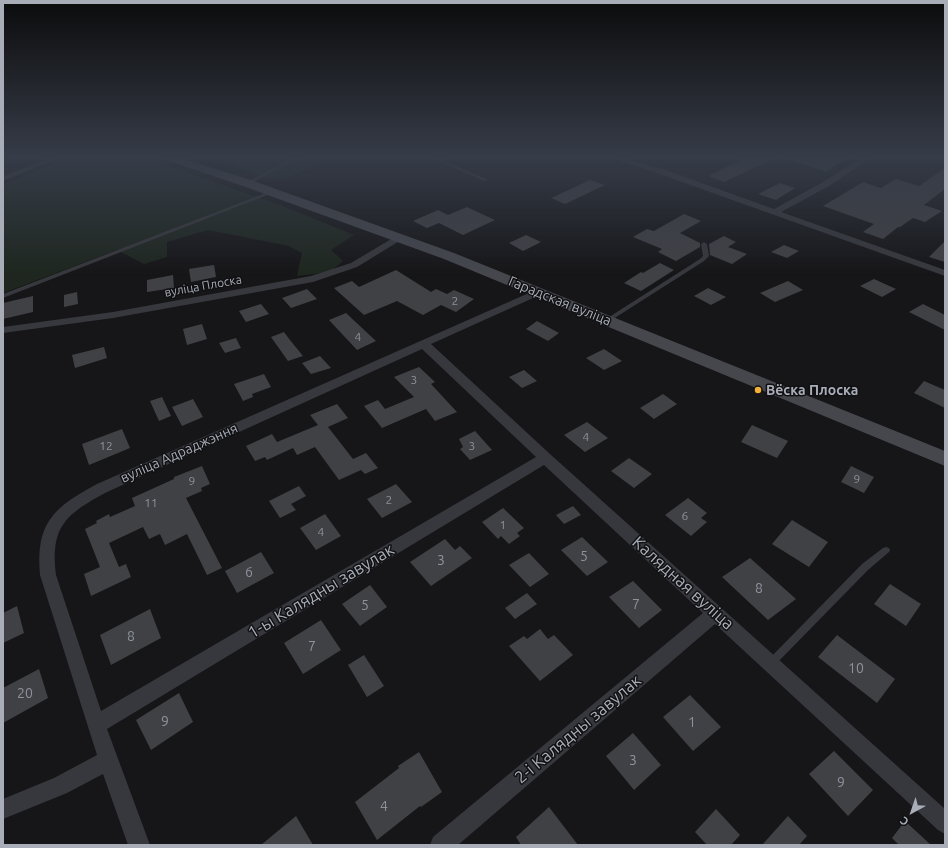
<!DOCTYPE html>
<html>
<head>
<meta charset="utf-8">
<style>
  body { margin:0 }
  #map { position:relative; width:948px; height:848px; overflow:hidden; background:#161618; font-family:Ubuntu,sans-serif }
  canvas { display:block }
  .frame { position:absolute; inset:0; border:4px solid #a8adb8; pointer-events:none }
  .north { position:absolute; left:892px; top:792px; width:40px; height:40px; -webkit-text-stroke:3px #111113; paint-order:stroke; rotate:220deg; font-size:11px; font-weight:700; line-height:16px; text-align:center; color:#a8adb8 }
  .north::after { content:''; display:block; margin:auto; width:14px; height:18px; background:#a8adb8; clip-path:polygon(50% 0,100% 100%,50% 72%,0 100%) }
</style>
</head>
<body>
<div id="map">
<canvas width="948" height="848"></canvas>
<div class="frame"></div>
<div class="north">С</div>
</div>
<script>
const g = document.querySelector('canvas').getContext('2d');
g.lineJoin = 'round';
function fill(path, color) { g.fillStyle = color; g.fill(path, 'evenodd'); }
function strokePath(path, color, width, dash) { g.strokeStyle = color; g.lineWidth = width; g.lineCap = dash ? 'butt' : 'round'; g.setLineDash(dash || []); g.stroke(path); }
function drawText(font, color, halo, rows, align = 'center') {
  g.font = font + ' Ubuntu,sans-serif'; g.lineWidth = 3; g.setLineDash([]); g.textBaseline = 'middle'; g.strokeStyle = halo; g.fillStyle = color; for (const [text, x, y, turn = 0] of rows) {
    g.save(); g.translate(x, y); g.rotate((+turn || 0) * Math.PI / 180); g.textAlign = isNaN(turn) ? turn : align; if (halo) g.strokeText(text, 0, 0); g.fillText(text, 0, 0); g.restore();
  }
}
fill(new Path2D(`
  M 66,158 L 146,158 L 283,206 L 354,235 L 331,250 L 343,261 L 330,272 L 297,276 L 302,253 L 289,246 L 208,230 L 167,242 L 167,257 L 144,264 L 117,250 L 3,293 L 3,184 Z
  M 212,158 L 329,158 L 327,161 L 284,179 L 267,178 Z`), '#1e261f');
fill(new Path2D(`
  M 740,158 L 775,158 L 724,182 L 708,176 L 737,162 L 740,162 Z
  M 791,158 L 847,158 L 826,172 L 791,160 Z
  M 945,168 L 945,189 L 924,205 L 942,211 L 925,222 L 913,218 L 900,227 L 898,227 L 883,239 L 863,232 L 874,224 L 823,206 L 863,182 L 881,188 L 896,179 L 919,186 Z
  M 590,180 L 605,185 L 565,204 L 551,198 Z
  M 780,183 L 795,188 L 776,200 L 758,194 Z
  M 467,207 L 495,220 L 463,235 L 439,223 L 427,228 L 413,221 L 438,210 L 448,215 Z
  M 684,214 L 701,221 L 680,233 L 700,243 L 700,247 L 676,261 L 658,252 L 662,249 L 633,237 L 647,229 L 654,231 Z
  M 526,235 L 541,242 L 523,251 L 509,243 Z
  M 724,236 L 736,242 L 728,247 L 747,254 L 732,264 L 710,255 L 709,244 Z
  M 945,241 L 945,262 L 929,257 Z
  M 784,245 L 799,251 L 787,258 L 771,252 Z
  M 660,263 L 674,270 L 641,291 L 624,283 L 641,272 L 643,273 Z
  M 214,265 L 216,277 L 191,282 L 189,269 Z
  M 396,270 L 431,292 L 436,289 L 447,294 L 454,290 L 474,299 L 456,312 L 441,305 L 423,315 L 397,301 L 364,315 L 334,288 L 352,281 L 359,287 Z
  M 173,275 L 174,288 L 147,292 L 147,280 Z
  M 874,279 L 896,289 L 882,297 L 860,286 Z
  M 788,281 L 803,290 L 775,302 L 760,293 Z
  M 708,288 L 726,297 L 711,305 L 694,296 Z
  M 307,289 L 317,299 L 291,308 L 282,298 Z
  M 77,292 L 78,304 L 64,307 L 64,295 Z
  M 33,296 L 33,312 L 3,319 L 3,303 Z
  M 261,304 L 269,314 L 246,322 L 239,311 Z
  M 923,304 L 945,315 L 945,330 L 909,312 Z
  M 346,313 L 376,341 L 357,350 L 329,320 Z
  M 537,321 L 559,333 L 548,341 L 526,329 Z
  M 202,324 L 207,339 L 187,345 L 183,329 Z
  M 284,332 L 290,340 L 303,356 L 288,361 L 271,337 Z
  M 236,338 L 241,348 L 225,353 L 219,343 Z
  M 104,347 L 107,358 L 75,368 L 72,355 Z
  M 604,349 L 622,361 L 604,370 L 586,358 Z
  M 320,356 L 331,368 L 311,374 L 302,363 Z
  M 419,367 L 435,382 L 431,384 L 457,412 L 435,421 L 426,409 L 382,428 L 364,406 L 378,400 L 385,409 L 414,397 L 394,377 Z
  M 524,370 L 537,381 L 522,388 L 509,377 Z
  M 264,374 L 271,387 L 252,394 L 253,397 L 243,401 L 234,384 Z
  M 924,381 L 945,390 L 945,408 L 914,393 Z
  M 663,394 L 677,404 L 654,419 L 640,408 Z
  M 162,397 L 171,416 L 159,421 L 150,401 Z
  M 193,399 L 203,417 L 182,426 L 172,407 Z
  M 337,404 L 348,418 L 328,427 L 353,459 L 366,453 L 378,468 L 365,474 L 361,470 L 339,480 L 315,447 L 297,455 L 293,448 L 267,460 L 265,457 L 255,461 L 246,446 L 272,434 L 277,442 L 318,425 L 310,415 Z
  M 587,422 L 608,438 L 585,452 L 564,435 Z
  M 752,425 L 788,441 L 777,458 L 741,442 Z
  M 122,429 L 130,448 L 89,465 L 82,444 Z
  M 475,431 L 492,450 L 470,460 L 460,449 L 463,447 L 459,439 Z
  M 629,458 L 652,474 L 634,488 L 611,471 Z
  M 202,466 L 210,484 L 201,488 L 202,491 L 186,498 L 222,568 L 207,575 L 187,534 L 165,545 L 160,534 L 149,539 L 143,527 L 109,543 L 119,567 L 126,564 L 131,577 L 91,596 L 84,574 L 100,567 L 85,529 L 97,523 L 96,521 L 109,514 L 110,517 L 135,506 L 132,498 L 174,479 L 174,477 Z
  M 851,466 L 874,477 L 864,493 L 841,482 Z
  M 396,484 L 412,502 L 382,518 L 367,499 Z
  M 299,486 L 306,496 L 291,504 L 296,510 L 280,518 L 269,501 Z
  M 688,498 L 707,513 L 701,518 L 707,522 L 691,536 L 665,515 Z
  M 573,506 L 581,515 L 564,524 L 556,515 Z
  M 503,508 L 524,528 L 517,533 L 520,536 L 509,544 L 501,536 L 498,539 L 482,522 Z
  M 325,514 L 341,536 L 316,550 L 300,528 Z
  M 792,520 L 828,542 L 809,567 L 772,544 Z
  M 582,537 L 608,562 L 587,576 L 561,550 Z
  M 445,539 L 455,550 L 460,546 L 472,558 L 431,586 L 410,562 Z
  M 261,552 L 274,573 L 237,593 L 225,571 Z
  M 529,553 L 549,574 L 530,587 L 509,565 Z
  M 750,558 L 796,599 L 768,620 L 722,577 Z
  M 633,581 L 662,610 L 639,628 L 609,597 Z
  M 890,584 L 921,604 L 906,626 L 874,604 Z
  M 370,585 L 387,607 L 360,626 L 342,604 Z
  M 527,593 L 537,604 L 515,619 L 505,608 Z
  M 17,606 L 24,633 L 3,643 L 3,613 Z
  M 150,609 L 161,638 L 111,665 L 100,635 Z
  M 321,620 L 341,650 L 303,674 L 284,643 Z
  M 540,629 L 548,639 L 554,635 L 573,655 L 540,681 L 509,646 L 524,636 L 527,639 Z
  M 837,635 L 895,679 L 877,703 L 818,657 Z
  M 364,655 L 384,686 L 367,697 L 348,665 Z
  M 39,669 L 48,698 L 3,723 L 3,688 Z
  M 179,693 L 193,722 L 151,750 L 136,720 Z
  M 690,695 L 721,727 L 693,751 L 663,717 Z
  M 633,733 L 661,765 L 634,790 L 606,756 Z
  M 834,751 L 873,790 L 848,816 L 809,774 Z
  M 419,752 L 442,792 L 421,807 L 420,806 L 377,840 L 355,802 L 399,768 L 398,766 Z
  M 549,807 L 578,845 L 521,845 L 516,837 Z
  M 716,809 L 740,835 L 731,845 L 707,845 L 695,832 Z
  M 296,816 L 313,845 L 261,845 Z
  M 788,816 L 807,836 L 799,845 L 762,845 Z
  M 905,821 L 931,845 L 899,845 L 892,838 Z`), '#404145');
fill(new Path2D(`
  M 294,158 L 299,158 L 249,184 L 245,183 Z
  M 433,158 L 438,158 L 488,180 L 484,181 Z
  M 271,191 L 275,192 L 3,298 L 3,294 Z
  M 704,242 L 707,244 L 709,256 L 704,261 L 610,321 L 606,321 L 606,319 L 700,259 L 703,256 L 701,244 Z
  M 886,547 L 889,548 L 890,550 L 889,552 L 868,570 L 774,666 L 771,668 L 768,666 L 766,663 L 768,660 L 862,564 L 883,548 Z`), '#37383d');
fill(new Path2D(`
  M 50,158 L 60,158 L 3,181 L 3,176 Z
  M 611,158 L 622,158 L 660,168 L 774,209 L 823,182 L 862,158 L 871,158 L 829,186 L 781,212 L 945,270 L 945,276 L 654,172 Z
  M 398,235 L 401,236 L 403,238 L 401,240 L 357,267 L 313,282 L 113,318 L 3,333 L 3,327 L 113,312 L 311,276 L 351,263 Z
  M 538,289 L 543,292 L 542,294 L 431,344 L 550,454 L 945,809 L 945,834 L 938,830 L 715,624 L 458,845 L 430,845 L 433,837 L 703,613 L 544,465 L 107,729 L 150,845 L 128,845 L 103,774 L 67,793 L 3,819 L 3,799 L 54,778 L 97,755 L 40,575 C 35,523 54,507 97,484 ZM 422,349 L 536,457 L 101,711 L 56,575 C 50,526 66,514 107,492 Z`), '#37383d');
fill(new Path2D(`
  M 164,158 L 180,158 L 251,180 L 454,253 L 945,451 L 945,466 L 444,259 L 243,186 L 166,160 Z`), '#45474d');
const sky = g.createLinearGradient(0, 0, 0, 276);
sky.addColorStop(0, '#0c0c0d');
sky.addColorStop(0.57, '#363c48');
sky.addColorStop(1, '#363c4800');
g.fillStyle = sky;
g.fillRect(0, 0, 948, 276);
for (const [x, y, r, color] of [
  [758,390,4,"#f2b134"]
]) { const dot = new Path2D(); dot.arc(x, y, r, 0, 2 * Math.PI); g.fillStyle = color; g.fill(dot); strokePath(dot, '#111113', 1.5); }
drawText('12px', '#a8adb8', '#111113', [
  ["вуліца Плоска",203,286,-10]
]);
drawText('12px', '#8e929b', null, [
  ["2",455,301],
  ["4",358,337],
  ["3",414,380],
  ["4",586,437],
  ["12",106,446],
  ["3",472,446],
  ["9",857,479],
  ["9",192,481],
  ["2",389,500],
  ["11",151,503],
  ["6",685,516],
  ["1",503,525],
  ["4",321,532]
]);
drawText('14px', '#a8adb8', '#111113', [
  ["Гарадская вуліца",560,301,22],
  ["вуліца Адраджэння",179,453,-24]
]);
drawText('bold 14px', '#a8adb8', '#111113', [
  ["Вёска Плоска",766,390]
], 'left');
drawText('14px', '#8e929b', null, [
  ["5",584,556],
  ["3",441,560],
  ["6",249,572],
  ["8",759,588],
  ["7",636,604],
  ["5",365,605],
  ["8",131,636],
  ["7",312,646],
  ["10",856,668],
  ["20",25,693],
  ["9",165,721],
  ["1",692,722],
  ["3",633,760],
  ["9",841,782],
  ["4",384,806]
]);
drawText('17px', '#a8adb8', '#111113', [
  ["Калядная вуліца",683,583,42],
  ["1-ы Калядны завулак",321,591,-31],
  ["2-і Калядны завулак",578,729,-40]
]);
</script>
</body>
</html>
